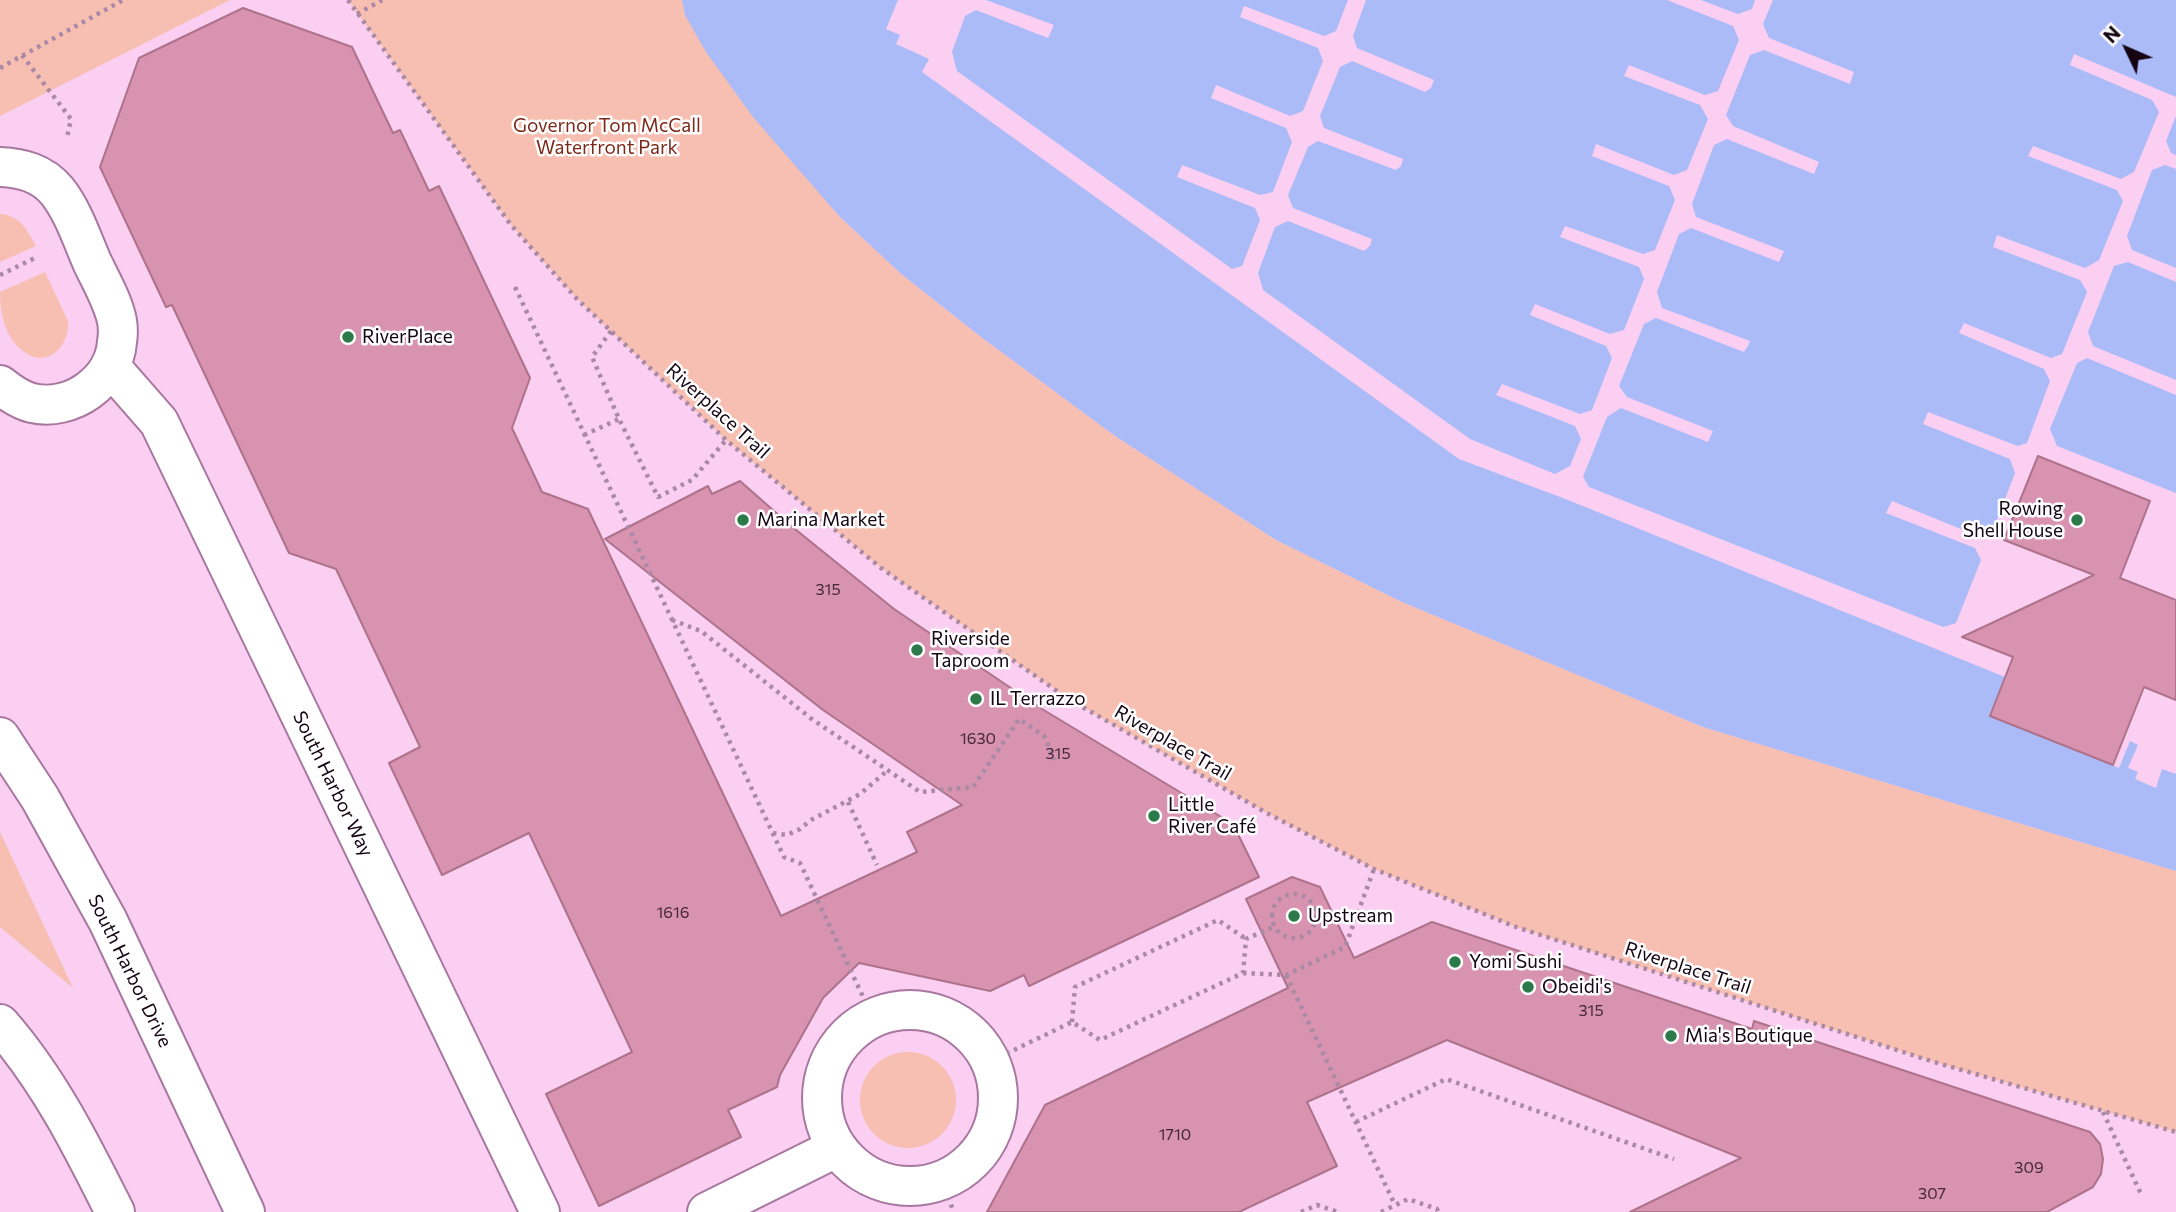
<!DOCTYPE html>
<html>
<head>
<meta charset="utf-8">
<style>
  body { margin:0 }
  #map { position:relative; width:2176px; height:1212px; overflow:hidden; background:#facff1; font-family:Commissioner,sans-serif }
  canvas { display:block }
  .north { position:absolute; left:2092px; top:14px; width:70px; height:70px; -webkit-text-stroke:5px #fff; paint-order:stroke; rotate:314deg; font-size:19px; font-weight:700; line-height:28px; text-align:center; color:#150513 }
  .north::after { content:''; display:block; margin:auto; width:24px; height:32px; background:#150513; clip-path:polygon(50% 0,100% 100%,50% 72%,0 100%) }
</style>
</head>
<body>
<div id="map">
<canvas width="2176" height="1212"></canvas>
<div class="north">N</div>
</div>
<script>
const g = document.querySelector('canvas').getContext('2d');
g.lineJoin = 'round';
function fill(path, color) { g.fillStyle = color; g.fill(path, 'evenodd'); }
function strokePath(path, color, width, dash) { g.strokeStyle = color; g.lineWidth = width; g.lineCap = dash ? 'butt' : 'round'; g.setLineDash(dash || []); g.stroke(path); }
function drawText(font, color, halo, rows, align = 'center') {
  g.font = font + ' Commissioner,sans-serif'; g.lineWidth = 5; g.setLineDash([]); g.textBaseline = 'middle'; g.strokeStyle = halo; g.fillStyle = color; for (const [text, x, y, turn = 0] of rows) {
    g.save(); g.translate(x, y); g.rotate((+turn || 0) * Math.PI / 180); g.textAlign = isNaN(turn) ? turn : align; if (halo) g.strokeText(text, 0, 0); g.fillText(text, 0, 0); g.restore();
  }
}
fill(new Path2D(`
  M 0,0 L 230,0 L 0,116 Z
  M 348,0 L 682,0 L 685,15 L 839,216 L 900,273 L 981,337 L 1115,436 L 1276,540 L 1402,602 L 1703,727 L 2176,871 L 2176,1132 L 1934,1062 L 1516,927 L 1374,869 L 1265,812 L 1067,698 L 881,568 L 726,440 L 577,299 L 511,225 Z
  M 0,214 C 20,215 27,230 36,246 L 0,262 Z
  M 45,272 L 68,321 C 70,346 47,370 23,351 C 5,338 0,312 0,292 Z
  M 0,832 L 73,988 L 0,927 Z
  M860 1100a48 48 0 1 1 96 0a48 48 0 1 1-96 0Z`), '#f7bfb2');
fill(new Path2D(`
  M 682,0 L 2176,0 L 2176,871 L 1703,727 L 1402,602 L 1276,540 L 1115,436 L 981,337 L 900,273 L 839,216 L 753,117 L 706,52 L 685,15 Z`), '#abbbf8');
fill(new Path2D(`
  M 898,0 L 986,0 L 1054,25 L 1048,38 L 976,10 L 965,16 L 952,52 L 957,71 L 1232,269 L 1242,266 L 1260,220 L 1255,208 L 1177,177 L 1182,165 L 1260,195 L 1273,192 L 1292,142 L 1286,128 L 1211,98 L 1216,85 L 1290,116 L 1303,111 L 1323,61 L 1318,48 L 1240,17 L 1244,6 L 1324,36 L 1336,31 L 1348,0 L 1366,0 L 1353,36 L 1357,48 L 1434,80 L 1431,88 L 1425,92 L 1352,61 L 1340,67 L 1320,116 L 1324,128 L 1403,159 L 1401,166 L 1396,170 L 1318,141 L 1308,147 L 1288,195 L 1293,208 L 1372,239 L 1370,246 L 1364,251 L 1288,221 L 1275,227 L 1258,273 L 1263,290 L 1470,439 L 1555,474 L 1570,466 L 1581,439 L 1575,426 L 1496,395 L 1502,384 L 1580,414 L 1592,410 L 1612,358 L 1606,346 L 1530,315 L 1535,304 L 1610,334 L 1624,330 L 1644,279 L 1639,267 L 1560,237 L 1565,226 L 1643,254 L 1655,250 L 1675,200 L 1669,186 L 1592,156 L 1596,144 L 1674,175 L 1687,170 L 1708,119 L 1700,105 L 1624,76 L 1629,65 L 1705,95 L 1718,91 L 1739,40 L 1733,26 L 1667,0 L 1701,0 L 1738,14 L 1752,9 L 1755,0 L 1773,0 L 1763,24 L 1769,38 L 1854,72 L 1850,84 L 1764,50 L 1750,55 L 1726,115 L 1733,126 L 1819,162 L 1814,174 L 1727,139 L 1714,145 L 1692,204 L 1696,217 L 1784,251 L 1779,262 L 1691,228 L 1679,234 L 1657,292 L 1662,308 L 1750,341 L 1748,346 L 1744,352 L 1656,318 L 1644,324 L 1619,386 L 1627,397 L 1713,431 L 1708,442 L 1621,408 L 1607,417 L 1583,477 L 1589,487 L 1943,627 L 1956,623 L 1981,560 L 1975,548 L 1886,513 L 1892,501 L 1983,538 L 1992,533 L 2015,473 L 2010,459 L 1923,424 L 1928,412 L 2018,446 L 2027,443 L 2050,381 L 2044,369 L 1959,333 L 1964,323 L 2051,358 L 2062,354 L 2087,292 L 2080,280 L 1993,247 L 1997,235 L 2085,268 L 2099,260 L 2123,201 L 2117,190 L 2028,156 L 2033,146 L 2121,179 L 2134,172 L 2159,112 L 2152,100 L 2070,65 L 2074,54 L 2176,97 L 2176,116 L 2166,141 L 2171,153 L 2176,155 L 2176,169 L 2165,165 L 2152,170 L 2127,236 L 2132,250 L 2176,268 L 2176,282 L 2128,262 L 2114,266 L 2088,332 L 2093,346 L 2176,380 L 2176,395 L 2087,358 L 2077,363 L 2050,429 L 2057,446 L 2176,493 L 2176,774 L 2162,769 L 2156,788 L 2135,779 L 2138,772 L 2128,768 L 2138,745 L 2130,741 L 2119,768 L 1990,716 L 2005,677 L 1568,500 L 1459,459 L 922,72 L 929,59 L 896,44 L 900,35 L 886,29 Z`), '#facff1');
const building = new Path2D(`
  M 243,8 L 352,47 L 393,133 L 400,130 L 429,191 L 439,186 L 530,378 L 512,428 L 542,492 L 588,509 L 781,916 L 917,852 L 907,832 L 962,805 L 823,710 L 605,539 L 708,486 L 712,494 L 740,481 L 790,525 L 894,609 L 1042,709 L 1233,824 L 1259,877 L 1029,986 L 1024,975 L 990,991 L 859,963 L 823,998 L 780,1075 L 777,1087 L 728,1110 L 741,1137 L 599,1206 L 546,1094 L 632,1052 L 529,833 L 442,875 L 389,763 L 420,747 L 336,569 L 289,553 L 172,305 L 166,307 L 100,167 L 139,58 Z
  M 2038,456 L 2150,501 L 2120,578 L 2176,600 L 2176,700 L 2144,687 L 2113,765 L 1990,716 L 2013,657 L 1962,637 L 2094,575 L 2004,540 Z
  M 1292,877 L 1320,887 L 1354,958 L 1432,922 L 1752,1029 L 1754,1021 L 2090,1132 L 2100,1144 L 2103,1159 L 2101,1174 L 2093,1187 L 2047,1212 L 1630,1212 L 1741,1158 L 1447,1040 L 1307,1102 L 1337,1166 L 1239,1212 L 987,1212 L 1045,1105 L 1288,988 L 1246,899 Z`);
fill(building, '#d793af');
strokePath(building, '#ae728b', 2);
const street = new Path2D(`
  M 0,167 C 22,168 42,173 57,191 C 73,211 82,239 92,262 C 101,281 113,301 117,321 C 118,327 118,336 117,342 C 114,382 71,412 32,403 C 20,400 10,393 0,385
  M 110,366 L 159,422 L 540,1212
  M822 1098a88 88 0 1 1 176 0a88 88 0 1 1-176 0Z
  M 707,1212 L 836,1148`);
const primary = new Path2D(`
  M 0,737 L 40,798 L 108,921 L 245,1212
  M 0,1024 C 49,1080 82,1146 115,1212`);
strokePath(street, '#a8779f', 42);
strokePath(primary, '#a8779f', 42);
strokePath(new Path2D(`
  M 348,0 L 511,225 L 577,299 L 726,440 L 881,568 L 1067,698 L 1265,812 L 1374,869 L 1516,927 L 1934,1062 L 2176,1132
  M 357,14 L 382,0
  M 22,55 L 71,119 L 67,137
  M 0,68 L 123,0
  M 0,275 L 37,257
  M 515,287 L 784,857 L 800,863 L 873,1018
  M 611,331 L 592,357 L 619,419 L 658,497 L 692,480 L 726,440
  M 584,435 L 619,419
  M 672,620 L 701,631 L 813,720 L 920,792 L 973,787 L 1019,719 L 1044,736 L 1055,760
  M 848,802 L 877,865
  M 773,833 L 787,835 L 800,829 L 811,820 L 860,794 L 888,770
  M1272 916a22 22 0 1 1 44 0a22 22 0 1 1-44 0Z
  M 1243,973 L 1286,975 L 1345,947 L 1374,869
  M 1286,975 L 1395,1205
  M 1072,1022 L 1075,987 L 1218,920 L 1246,939
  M 991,1061 L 1072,1022 L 1100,1040 L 1243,973 L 1246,939 L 1275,926
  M 2103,1112 L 2141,1194
  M 1356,1122 L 1446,1079 L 1674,1159
  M 941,1181 L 954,1212
  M 1301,1212 L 1317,1205 L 1338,1212
  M 1381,1212 L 1408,1199 L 1437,1209 L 1438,1212`), '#aa89a4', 4.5, [3.5, 5]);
strokePath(street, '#fff', 38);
strokePath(primary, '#fff', 38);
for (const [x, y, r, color] of [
  [348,337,7,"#2c7a4a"],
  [743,520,7,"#2c7a4a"],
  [2077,520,7,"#2c7a4a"],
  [917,650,7,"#2c7a4a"],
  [976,699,7,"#2c7a4a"],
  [1154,816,7,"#2c7a4a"],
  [1294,916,7,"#2c7a4a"],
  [1455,962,7,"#2c7a4a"],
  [1528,987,7,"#2c7a4a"],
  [1671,1036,7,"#2c7a4a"]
]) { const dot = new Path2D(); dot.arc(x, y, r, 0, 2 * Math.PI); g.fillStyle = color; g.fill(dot); strokePath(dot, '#fff', 2.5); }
drawText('16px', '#46283a', null, [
  ["315",828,590],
  ["1630",978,739],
  ["315",1058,754],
  ["1616",673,913],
  ["315",1591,1011],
  ["1710",1175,1135],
  ["309",2029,1168],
  ["307",1932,1194]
]);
drawText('19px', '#7c2919', '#fff', [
  ["Governor Tom McCall",607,126],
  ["Waterfront Park",607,148]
]);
drawText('19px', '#150513', '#fff', [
  ["RiverPlace",362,337],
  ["Rowing",2063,509,"right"],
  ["Shell House",2063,531,"right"],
  ["Marina Market",757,520],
  ["Riverside",931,639],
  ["Taproom",931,661],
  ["IL Terrazzo",990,699],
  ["Little",1168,805],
  ["River Café",1168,827],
  ["Upstream",1308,916],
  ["Yomi Sushi",1469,962],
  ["Obeidi's",1542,987],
  ["Mia's Boutique",1685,1036]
], 'left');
drawText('19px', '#150513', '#fff', [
  ["Riverplace Trail",718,411,42],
  ["Riverplace Trail",1173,743,30],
  ["South Harbor Way",333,784,64],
  ["Riverplace Trail",1688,968,18],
  ["South Harbor Drive",130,971,64]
]);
</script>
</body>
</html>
